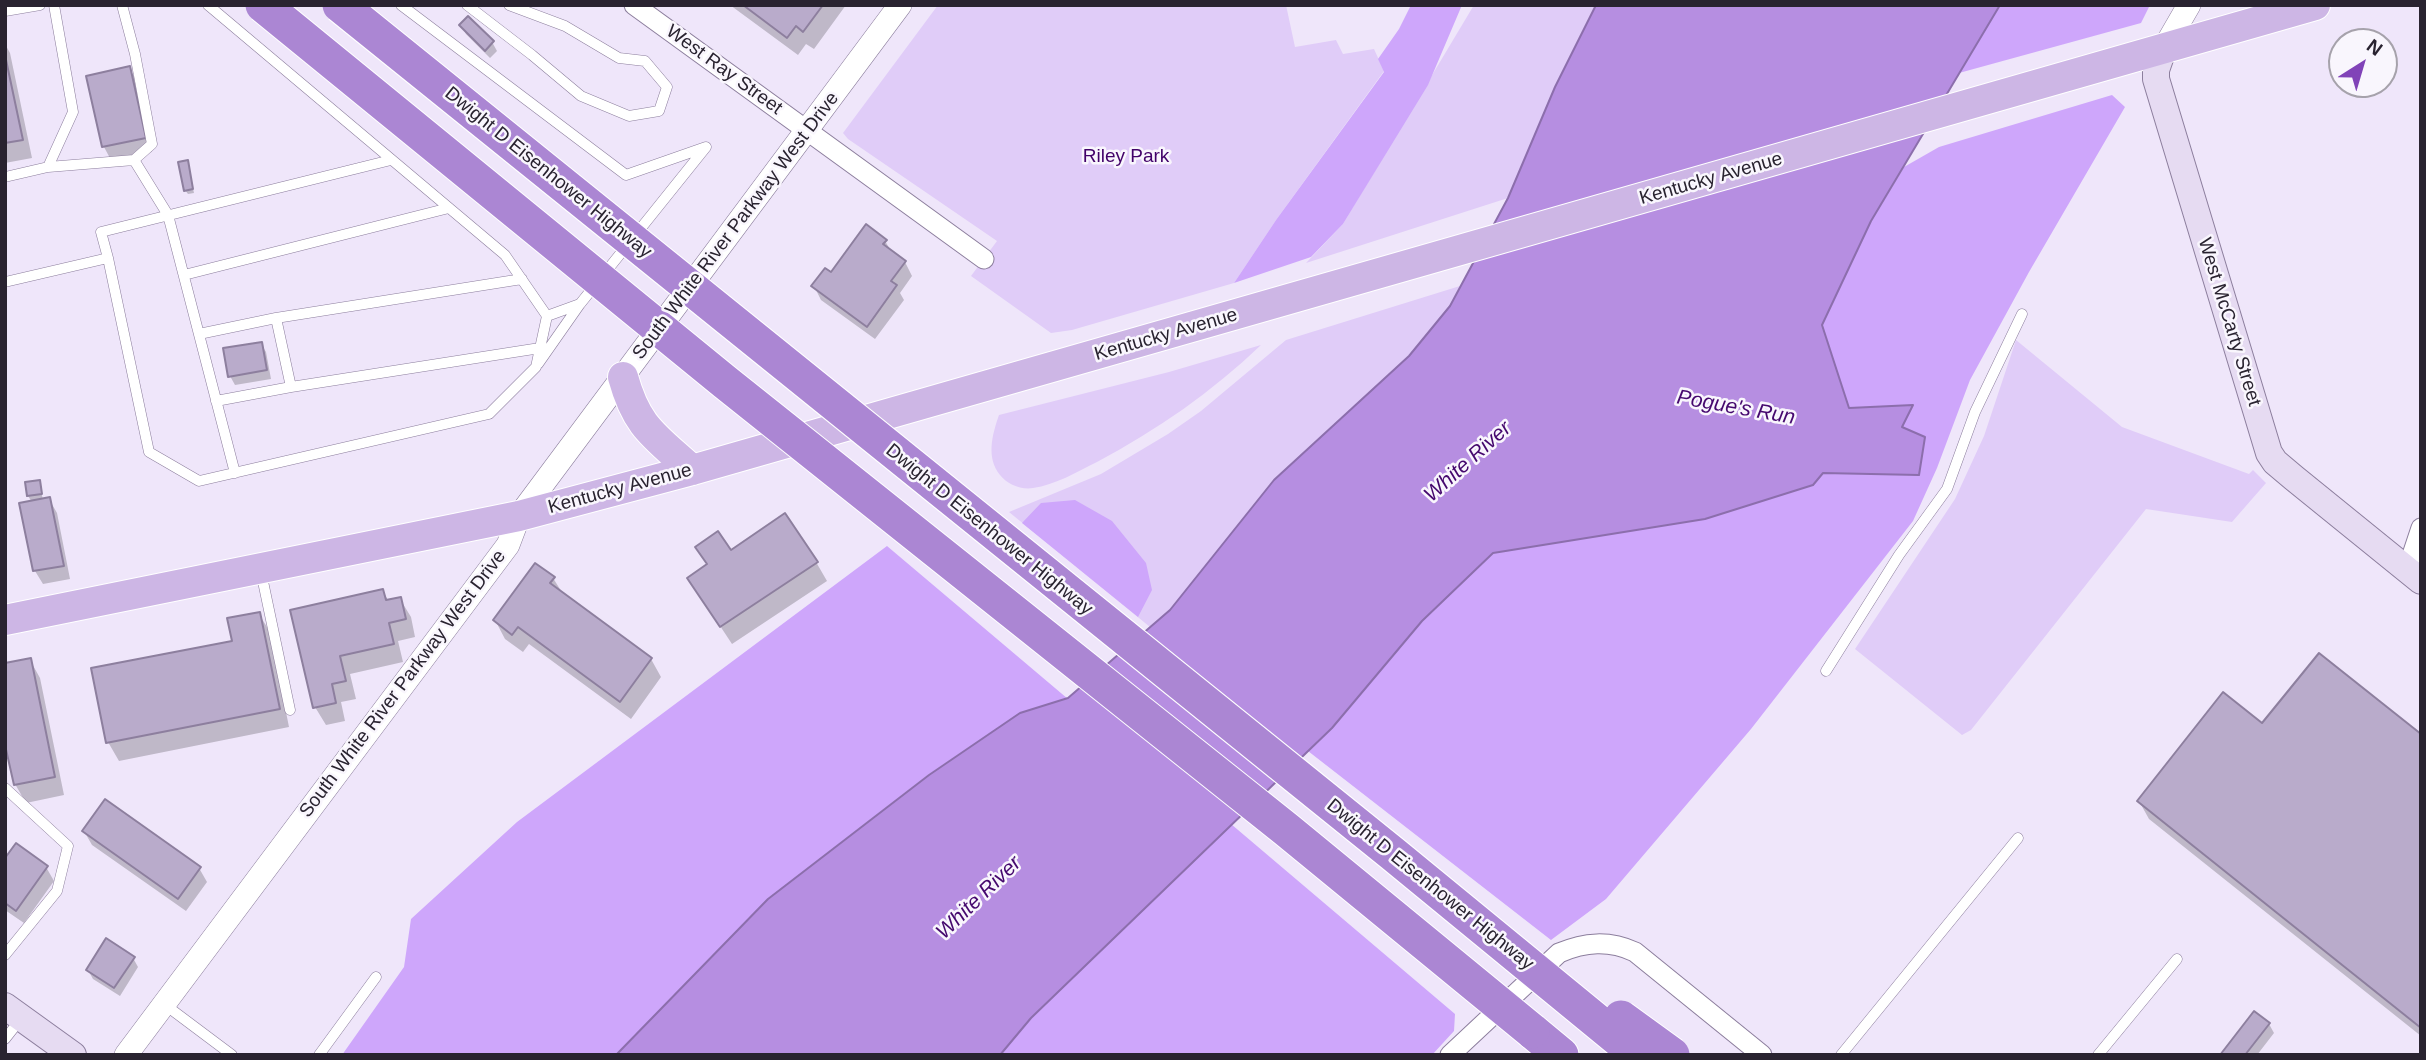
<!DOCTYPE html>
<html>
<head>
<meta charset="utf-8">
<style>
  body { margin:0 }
  #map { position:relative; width:2426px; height:1060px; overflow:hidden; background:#efe6fa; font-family:Helvetica,sans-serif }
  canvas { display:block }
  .frame { position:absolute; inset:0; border:7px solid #292330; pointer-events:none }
  .north { position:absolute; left:2328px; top:28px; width:70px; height:70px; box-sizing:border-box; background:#f9f6fd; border:2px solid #a6a2ab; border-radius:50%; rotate:37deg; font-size:19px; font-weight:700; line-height:28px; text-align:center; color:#292330 }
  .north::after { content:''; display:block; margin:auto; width:24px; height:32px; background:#8143b8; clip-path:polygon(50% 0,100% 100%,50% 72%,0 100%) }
</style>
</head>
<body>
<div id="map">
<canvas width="2426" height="1060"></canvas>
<div class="frame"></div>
<div class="north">N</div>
</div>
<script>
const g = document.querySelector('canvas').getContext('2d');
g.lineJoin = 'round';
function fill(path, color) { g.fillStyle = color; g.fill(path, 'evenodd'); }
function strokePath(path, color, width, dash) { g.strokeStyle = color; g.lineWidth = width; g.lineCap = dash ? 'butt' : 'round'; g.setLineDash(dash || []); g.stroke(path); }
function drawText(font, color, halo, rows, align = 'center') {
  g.font = font + ' Helvetica,sans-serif'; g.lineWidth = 5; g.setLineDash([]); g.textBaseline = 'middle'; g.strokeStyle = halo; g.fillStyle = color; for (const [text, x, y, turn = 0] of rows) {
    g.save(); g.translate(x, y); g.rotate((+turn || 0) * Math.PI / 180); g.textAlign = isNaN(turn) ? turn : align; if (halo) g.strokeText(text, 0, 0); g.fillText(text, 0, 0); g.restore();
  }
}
fill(new Path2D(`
  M 938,5 L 1286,5 L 1295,47 L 1336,40 L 1343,54 L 1374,49 L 1384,71 L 1276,220 L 1234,283 L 1072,330 L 1051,333 L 971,276 L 997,241 L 848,139 L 843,133 Z
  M 1474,5 L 1595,5 L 1555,87 L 1508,198 L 1306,263 L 1343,224 Z
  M 1460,286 L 1450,306 L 1409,356 L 1274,480 L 1170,610 L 1150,627 L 1009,512 L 1101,474 L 1168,434 L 1201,411 L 1286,340 Z
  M 2016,340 L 2122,427 L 2249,474 L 2253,470 L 2266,483 L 2232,522 L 2146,509 L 1971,730 L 1962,735 L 1855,649 L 1955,499 L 1984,436 Z
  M 1261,345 C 1212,392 1157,430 1097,462 C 1077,472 1055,485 1033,488 C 1021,490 1007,484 1000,475 C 986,458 992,435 999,415 L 1169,372 Z`), '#e0ccf8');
fill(new Path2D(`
  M 1411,5 L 1462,5 L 1428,85 L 1343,224 L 1311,257 L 1234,283 L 1276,220 L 1384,72 L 1378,59 L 1399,29 Z
  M 2000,5 L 2150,5 L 2141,23 L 1959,73 Z
  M 2112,95 L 2125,107 L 2029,272 L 1970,380 L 1937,468 L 1913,521 L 1751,729 L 1606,899 L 1551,940 L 1308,751 L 1332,728 L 1422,621 L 1493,552 L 1705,519 L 1822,473 L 1919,475 L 1921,457 L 1849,408 L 1822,325 L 1871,221 L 1904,167 L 1939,147 Z
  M 1075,500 L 1112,521 L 1146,563 L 1152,590 L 1138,617 L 1022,523 L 1041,503 Z
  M 887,546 L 1068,699 L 1020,713 L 928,775 L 768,899 L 617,1055 L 342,1055 L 404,967 L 411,919 L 517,822 Z
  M 1231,824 L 1455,1014 L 1454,1031 L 1432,1055 L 1000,1055 L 1031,1018 Z`), '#cea6fb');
const water = new Path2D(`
  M 1596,5 L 2000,5 L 1871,221 L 1822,325 L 1849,408 L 1913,405 L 1902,427 L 1925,437 L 1919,475 L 1823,473 L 1813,485 L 1705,519 L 1493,553 L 1422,621 L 1332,728 L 1031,1018 L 1000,1055 L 616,1055 L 768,899 L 929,775 L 1020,713 L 1068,698 L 1170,610 L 1274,480 L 1409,356 L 1450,306 L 1508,198 L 1555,87 Z`);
fill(water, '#b68ee1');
strokePath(water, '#8c6eac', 2);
fill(new Path2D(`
  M 730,5 L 846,5 L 814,49 L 806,44 L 798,55 Z
  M 461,25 L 492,42 L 497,51 L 490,58 L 466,34 Z
  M 5,44 L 10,53 L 32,158 L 5,163 Z
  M 129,68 L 137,81 L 152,152 L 111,160 L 104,147 L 88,77 Z
  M 187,162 L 194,193 L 188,194 L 185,190 Z
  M 885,241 L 893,254 L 905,262 L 912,276 L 900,293 L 904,300 L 875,339 L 821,300 L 814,286 Z
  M 261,344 L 266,352 L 271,379 L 235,385 L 230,376 Z
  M 39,482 L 43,500 L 49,499 L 57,513 L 70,579 L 43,584 L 35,571 L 22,505 L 32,502 L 28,496 Z
  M 731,552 L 816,562 L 827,581 L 732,644 L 689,579 Z
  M 553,578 L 563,594 L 651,659 L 661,677 L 631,719 L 529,644 L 523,652 L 505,639 L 495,620 Z
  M 383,591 L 389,602 L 400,599 L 411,617 L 415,637 L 398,641 L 403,662 L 350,674 L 356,699 L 341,702 L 345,721 L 326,725 L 315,707 L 292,611 Z
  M 259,614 L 270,632 L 289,727 L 119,761 L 108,742 L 234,642 Z
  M 30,660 L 40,678 L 64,795 L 26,803 L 15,784 Z
  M 2263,726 L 2421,736 L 2421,1036 L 2149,819 L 2139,801 Z
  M 84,831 L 199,868 L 207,882 L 186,911 L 92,845 Z
  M 5,861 L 46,867 L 54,881 L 24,923 L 5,910 Z
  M 133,958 L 138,967 L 120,996 L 93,979 L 88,970 Z
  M 2269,1024 L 2274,1033 L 2257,1055 L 2222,1055 Z`), '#0003');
const building = new Path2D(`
  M 743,5 L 823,5 L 803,32 L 796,26 L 787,38 Z
  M 468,16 L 494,41 L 485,51 L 459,25 Z
  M 5,55 L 23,140 L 5,143 Z
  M 130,66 L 146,138 L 102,147 L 86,76 Z
  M 188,160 L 193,189 L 184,191 L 178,162 Z
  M 866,224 L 887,240 L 883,244 L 906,261 L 891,281 L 897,285 L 867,327 L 811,286 L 825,268 L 831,272 Z
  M 262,342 L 267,370 L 228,377 L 223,348 Z
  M 40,480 L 42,494 L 27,496 L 25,482 Z
  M 50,497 L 64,566 L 33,571 L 19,503 Z
  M 785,513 L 818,562 L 720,627 L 687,578 L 707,564 L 695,547 L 718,531 L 731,550 Z
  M 535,563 L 555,577 L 550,583 L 652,658 L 620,702 L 518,627 L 512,635 L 493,620 Z
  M 383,589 L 386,600 L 401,597 L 406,619 L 389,623 L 394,644 L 340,656 L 346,681 L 332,684 L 336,703 L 313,708 L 290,610 Z
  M 260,612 L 280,709 L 106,743 L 91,668 L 232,641 L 227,618 Z
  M 2319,653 L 2421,734 L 2421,1028 L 2137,801 L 2223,692 L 2262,723 Z
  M 31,658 L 55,777 L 14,785 L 5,745 L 5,663 Z
  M 105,799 L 201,867 L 178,899 L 82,831 Z
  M 16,843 L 48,866 L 16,911 L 5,903 L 5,858 Z
  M 106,938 L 135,957 L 114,988 L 86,970 Z
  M 2254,1011 L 2270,1023 L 2245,1055 L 2220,1055 Z`);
fill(building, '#b9abcb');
strokePath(building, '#8d7f9e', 2);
const service = new Path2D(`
  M 122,5 L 135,54 L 152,144 L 134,160
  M 401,5 L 626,175 L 706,147 L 580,304 L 547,316
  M 467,5 L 532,55 L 581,96 L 629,116 L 659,111 L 667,87 L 645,61 L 619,58 L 565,26 L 509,5
  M 5,11 L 40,5
  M 48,167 L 134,160 L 168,215 L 235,473
  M 5,177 L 48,167 L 73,112 L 54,5
  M 108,258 L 101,232 L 391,160
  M 184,275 L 449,208
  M 5,282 L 108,258 L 149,452 L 199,481 L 489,414 L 536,367 L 547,316 L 505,255 L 208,5
  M 276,318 L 522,279
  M 199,334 L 276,318 L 291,387 L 216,401
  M 538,364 L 580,304
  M 291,387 L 540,348
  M 261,572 L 290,710
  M 1826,671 L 1899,555 L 1947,489 L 1975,412 L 2022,314
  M 5,788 L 68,846 L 57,891 L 5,955
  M 164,1004 L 232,1055
  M 5,1039 L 20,1020
  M 319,1055 L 376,977
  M 1841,1055 L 2018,838
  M 2098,1055 L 2177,959`);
const minor = new Path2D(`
  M 634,5 L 984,259
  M 2407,570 L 2421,528
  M 1450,1055 L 1559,953 C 1585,942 1609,940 1635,952 L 1762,1055`);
const tertiary = new Path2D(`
  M 2163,50 L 2189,5
  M 126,1055 L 508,545 L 519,516 L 900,5`);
const secondary = new Path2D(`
  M 2163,50 L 2156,70 L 2156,79 L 2269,453 L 2275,462 L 2294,478 L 2421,581
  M 5,1006 L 73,1055`);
const primary = new Path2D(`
  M 623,377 C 637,428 655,436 692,470
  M 5,620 L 519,516 L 692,470 L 2315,5`);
const motorway = new Path2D(`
  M 1532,1031 L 1561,1055`);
strokePath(service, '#8c7e9d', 11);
strokePath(minor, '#8c7e9d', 21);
strokePath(tertiary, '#8c7e9d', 24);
strokePath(secondary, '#8c7e9d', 28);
strokePath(primary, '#fff', 32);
strokePath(motorway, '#fff', 37);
strokePath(service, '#fff', 10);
strokePath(minor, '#fff', 19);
strokePath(tertiary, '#fff', 23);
strokePath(secondary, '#e6dbf2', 26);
strokePath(primary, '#cdb6e5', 30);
strokePath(motorway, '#ab86d3', 35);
const motorwayBridge = new Path2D(`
  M 263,5 L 725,382 L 1287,830 L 1532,1031
  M 340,5 L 1393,854 L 1638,1055
  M 1621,1018 L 1672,1055`);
strokePath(motorwayBridge, '#fff', 37, []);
strokePath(motorwayBridge, '#ab86d3', 35);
drawText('19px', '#292330', '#f9f6fd', [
  ["West Ray Street",724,70,36],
  ["Dwight D Eisenhower Highway",548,173,39],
  ["Kentucky Avenue",1711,179,-16],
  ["South White River Parkway West Drive",736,226,-53],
  ["West McCarty Street",2229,322,73],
  ["Kentucky Avenue",1166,335,-16],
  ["Kentucky Avenue",620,489,-15],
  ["Dwight D Eisenhower Highway",989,530,39],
  ["South White River Parkway West Drive",403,684,-53],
  ["Dwight D Eisenhower Highway",1430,885,39]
]);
drawText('19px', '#420269', '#f9f6fd', [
  ["Riley Park",1126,157]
]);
drawText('italic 21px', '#45086e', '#f9f6fd', [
  ["Pogue's Run",1736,408,10],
  ["White River",1468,462,-42],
  ["White River",979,898,-44]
]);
</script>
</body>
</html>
